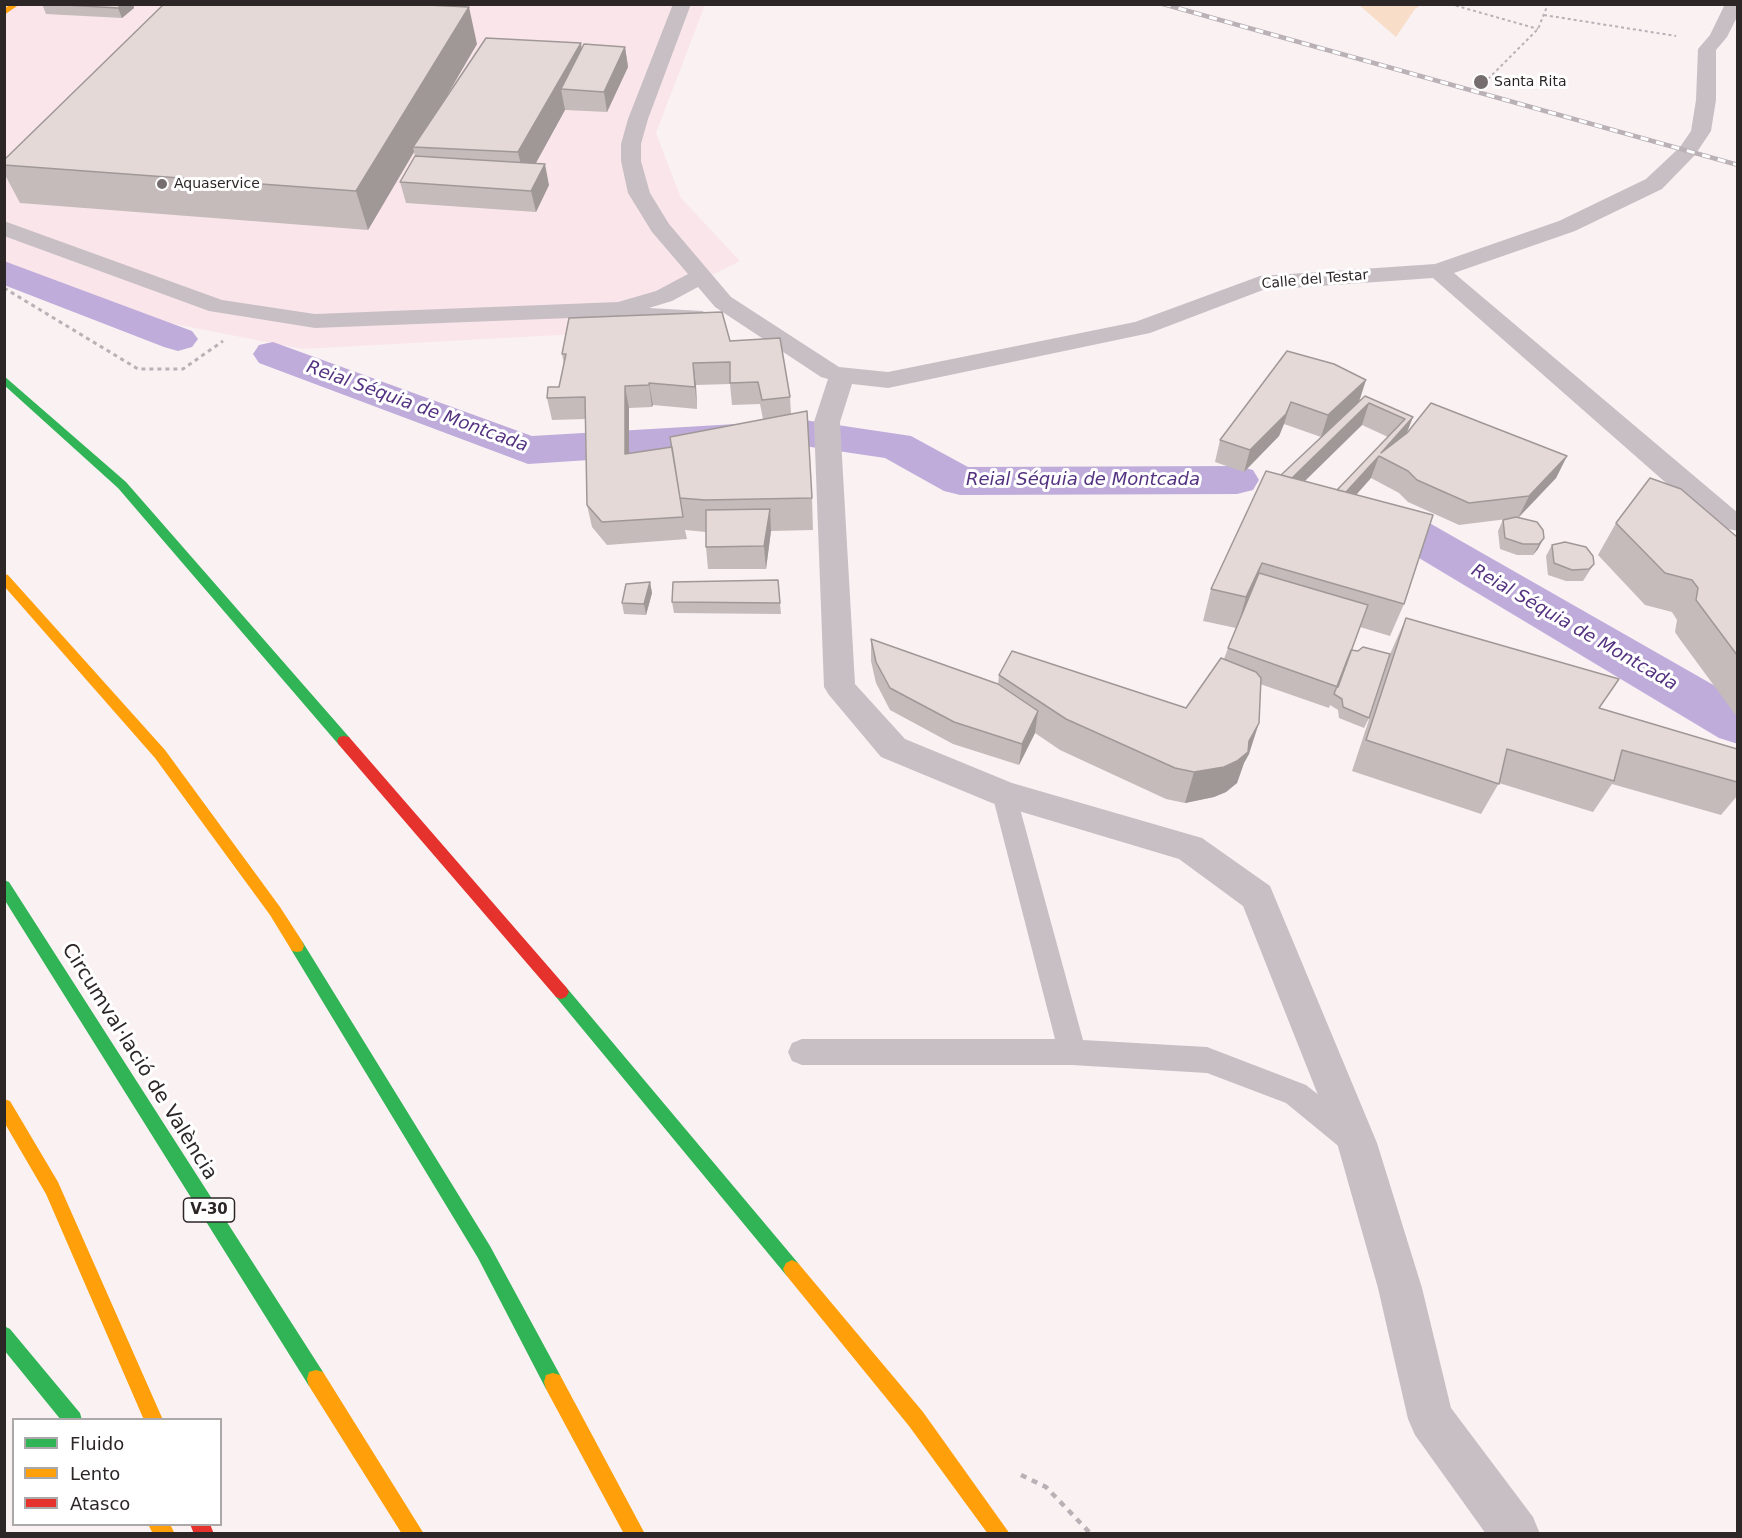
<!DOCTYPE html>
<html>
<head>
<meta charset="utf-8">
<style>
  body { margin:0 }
  #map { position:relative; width:1742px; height:1538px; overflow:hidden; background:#faf1f3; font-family:"DejaVu Sans",sans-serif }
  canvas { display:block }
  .frame { position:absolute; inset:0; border:6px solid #2d2627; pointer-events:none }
  .legend { position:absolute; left:12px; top:1418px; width:210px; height:108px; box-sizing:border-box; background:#fff; border:2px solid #aba8a9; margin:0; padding:8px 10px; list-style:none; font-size:18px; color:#2d2627 }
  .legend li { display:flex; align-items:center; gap:12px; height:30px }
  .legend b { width:30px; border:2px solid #aba8a9 }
</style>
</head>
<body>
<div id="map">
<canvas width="1742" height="1538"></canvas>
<div class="frame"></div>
<ul class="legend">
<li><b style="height:8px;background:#30b455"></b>Fluido</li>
<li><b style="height:8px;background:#ff9f0a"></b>Lento</li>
<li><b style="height:8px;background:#e5322d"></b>Atasco</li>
</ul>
</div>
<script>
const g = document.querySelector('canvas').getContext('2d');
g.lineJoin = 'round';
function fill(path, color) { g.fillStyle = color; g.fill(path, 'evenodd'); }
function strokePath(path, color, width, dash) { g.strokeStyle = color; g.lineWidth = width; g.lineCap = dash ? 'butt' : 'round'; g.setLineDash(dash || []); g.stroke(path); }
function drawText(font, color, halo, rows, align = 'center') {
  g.font = font + ' "DejaVu Sans",sans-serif'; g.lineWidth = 6; g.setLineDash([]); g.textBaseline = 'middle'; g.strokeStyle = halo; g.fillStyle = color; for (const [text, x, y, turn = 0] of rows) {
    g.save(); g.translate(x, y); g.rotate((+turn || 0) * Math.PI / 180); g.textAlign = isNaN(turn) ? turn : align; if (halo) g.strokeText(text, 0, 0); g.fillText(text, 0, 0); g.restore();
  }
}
fill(new Path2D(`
  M 4,5 L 705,5 L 656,133 L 681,198 L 740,261 L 597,333 L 302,349 L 144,318 L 5,263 Z`), '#fae6ea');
fill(new Path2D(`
  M 1359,5 L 1421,5 L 1415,9 L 1396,37 Z`), '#f8dec9');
fill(new Path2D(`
  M 4,261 L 192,331 L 198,339 L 192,347 L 178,351 L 164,347 L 4,285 Z
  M 273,342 L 532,436 L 804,420 L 911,436 L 968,467 L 1237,466 L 1253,470 L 1259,480 L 1253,490 L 1237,494 L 960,495 L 944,491 L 885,458 L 804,446 L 528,464 L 259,363 L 253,354 L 259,345 Z
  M 1410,517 L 1426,521 L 1738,699 L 1738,744 L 1719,738 L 1394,543 L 1387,532 L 1394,521 Z`), '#bfacda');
strokePath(new Path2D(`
  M 1450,4 L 1538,29
  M 1544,15 L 1676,36
  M 1488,79 L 1538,29 L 1548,4`), '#b9b1b6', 2, [3, 3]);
strokePath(new Path2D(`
  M 4,288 L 138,369 L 183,369 L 223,341`), '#b9b1b6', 3, [4, 4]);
strokePath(new Path2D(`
  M 1021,1475 L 1046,1487 L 1091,1534`), '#b9b1b6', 4.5, [6, 6]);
fill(new Path2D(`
  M 1004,784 L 1013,787 L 1016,794 L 1083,1040 L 1207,1047 L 1306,1085 L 1362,1129 L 1367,1139 L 1362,1149 L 1352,1153 L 1342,1149 L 1286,1103 L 1207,1073 L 1072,1065 L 802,1065 L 792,1061 L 788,1052 L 792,1043 L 802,1039 L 1055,1039 L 992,794 L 995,787 Z`), '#c8bfc5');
fill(new Path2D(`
  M 673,4 L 691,4 L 648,119 L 641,144 L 641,161 L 650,193 L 669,224 L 731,297 L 839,367 L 888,372 L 1135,322 L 1260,276 L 1435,264 L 1559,221 L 1646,179 L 1680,147 L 1691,131 L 1696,100 L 1698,49 L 1710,35 L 1725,4 L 1738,4 L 1738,15 L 1727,37 L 1716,50 L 1716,100 L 1711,131 L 1695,155 L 1662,189 L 1575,231 L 1454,273 L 1738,513 L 1738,531 L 1715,526 L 1433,278 L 1263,290 L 1150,333 L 888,388 L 852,384 L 840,422 L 855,684 L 905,739 L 1012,783 L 1202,838 L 1270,886 L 1377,1143 L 1422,1288 L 1451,1408 L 1533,1517 L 1540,1534 L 1486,1534 L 1415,1435 L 1408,1419 L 1378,1288 L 1337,1143 L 1243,906 L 1179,859 L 992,803 L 881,757 L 829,695 L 824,687 L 814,422 L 828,379 L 821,377 L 715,307 L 698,287 L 672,301 L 649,308 L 703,311 L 707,316 L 703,321 C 676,328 648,322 621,316 L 315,328 L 209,311 L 4,236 L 4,221 L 222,300 L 315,314 L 618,302 L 656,291 L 688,274 L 652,232 L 628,193 L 621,161 L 621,144 L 628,119 Z`), '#c8bfc5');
fill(new Path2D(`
  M 4,376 L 126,482 L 349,737 L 351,741 L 349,745 L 339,745 L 118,488 L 4,385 Z
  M 4,880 L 9,882 L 323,1372 L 325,1379 L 323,1386 L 316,1388 L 309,1386 L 4,899 Z
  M 297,940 L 302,941 L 490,1246 L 560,1375 L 562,1382 L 560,1389 L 553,1391 L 546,1389 L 478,1258 L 292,951 L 290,946 L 292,941 Z
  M 561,985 L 566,987 L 798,1263 L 801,1269 L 798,1275 L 792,1278 L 786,1275 L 556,997 L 553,992 L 556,987 Z
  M 4,1326 L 10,1329 L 80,1413 L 82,1420 L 61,1420 L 4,1350 Z`), '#30b455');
fill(new Path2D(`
  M 11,4 L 20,4 L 4,15 L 4,9 Z
  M 4,574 L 8,575 L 165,750 L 280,907 L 302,941 L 304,946 L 302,951 L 297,952 L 292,951 L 270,915 L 155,758 L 4,586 Z
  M 4,1099 L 10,1101 L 58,1182 L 163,1420 L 144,1420 L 46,1194 L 4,1122 Z
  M 792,1260 L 798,1263 L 923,1412 L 1010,1534 L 988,1534 L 909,1426 L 786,1275 L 783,1269 L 786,1263 Z
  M 316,1370 L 323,1372 L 424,1534 L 402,1534 L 309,1386 L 307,1379 L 309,1372 Z
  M 553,1373 L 560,1375 L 645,1534 L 624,1534 L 546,1389 L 544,1382 L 546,1375 Z
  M 148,1524 L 170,1524 L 175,1534 L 153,1534 Z`), '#ff9f0a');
fill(new Path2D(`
  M 344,736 L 349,737 L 566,987 L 569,992 L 566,997 L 561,999 L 556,997 L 339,745 L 337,741 L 339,737 Z
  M 190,1524 L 210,1524 L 214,1534 L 194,1534 Z`), '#e5322d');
const rail = new Path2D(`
  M 1163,4 L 1738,165`);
strokePath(rail, '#b9b1b6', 4.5);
strokePath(rail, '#fff', 3, [8]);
fill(new Path2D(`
  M 42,4 L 133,4 L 134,8 L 122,18 L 46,14 Z
  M 477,44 L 443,101 L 582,49 L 625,47 L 628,67 L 607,112 L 565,110 L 535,164 L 549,185 L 536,212 L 406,203 L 400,182 L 415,156 L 414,152 L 368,230 L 20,203 L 4,173 L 4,160 Z
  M 730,341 L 790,397 L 791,414 L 812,498 L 813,530 L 771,531 L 766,569 L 708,569 L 706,547 L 706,532 L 685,530 L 687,539 L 607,545 L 592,527 L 587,505 L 585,419 L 552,420 L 547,398 L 559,387 L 564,364 L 562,354 ZM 730,384 L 732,405 L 760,404 L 763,419 L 672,447 L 629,453 L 629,408 L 652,407 L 653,405 L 697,409 L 696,385 Z
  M 1287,351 L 1366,380 L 1321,437 L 1284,424 L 1279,436 L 1244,472 L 1215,462 L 1220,440 Z
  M 1365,396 L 1413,417 L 1407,433 L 1567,456 L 1556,478 L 1518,518 L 1543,530 L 1538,549 L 1533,555 L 1517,555 L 1500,549 L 1498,531 L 1503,520 L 1507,519 L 1459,525 L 1408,502 L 1399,493 L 1371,478 L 1356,495 L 1404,604 L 1390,636 L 1360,627 L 1351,650 L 1390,654 L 1406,618 L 1600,708 L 1737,749 L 1737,796 L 1721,815 L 1612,784 L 1593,812 L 1499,783 L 1481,814 L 1352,771 L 1390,656 L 1369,718 L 1364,728 L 1339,718 L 1338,710 L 1330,705 L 1329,708 L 1260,684 L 1249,754 L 1244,763 L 1237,783 L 1226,792 L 1214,797 L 1185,803 L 1166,799 L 1060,750 L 1035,733 L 1019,765 L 953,744 L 890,710 L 876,683 L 871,661 L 871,639 L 998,684 L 999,675 L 1186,708 L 1224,659 L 1228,648 L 1236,628 L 1203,621 L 1211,589 L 1281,475 ZM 1362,425 L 1388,437 L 1337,490 L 1305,481 Z
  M 1616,523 L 1737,537 L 1737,717 L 1679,638 L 1675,632 L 1677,620 L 1672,612 L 1645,605 L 1598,555 Z
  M 1552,545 L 1594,564 L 1583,581 L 1566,581 L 1548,575 L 1546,556 Z
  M 650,582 L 652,593 L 646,615 L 624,614 L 622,603 Z
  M 672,602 L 780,603 L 781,614 L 674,613 Z`), '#c5bbba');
fill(new Path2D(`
  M 122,4 L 133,4 L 134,8 L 122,18 L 118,8 Z
  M 469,7 L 477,44 L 417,147 L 413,147 L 414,152 L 368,230 L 356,191 Z
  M 581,43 L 585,72 L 561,89 L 565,110 L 525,183 L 518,152 Z
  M 625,47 L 628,67 L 607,112 L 604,92 Z
  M 545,164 L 549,185 L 536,212 L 531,191 Z
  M 693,363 L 696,385 L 697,409 L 695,387 Z
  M 1366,380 L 1359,402 L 1321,437 L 1328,415 Z
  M 649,383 L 653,405 L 652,407 L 649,385 Z
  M 625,386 L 629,408 L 629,476 L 625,454 Z
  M 1291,402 L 1284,424 L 1279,436 L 1244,472 L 1250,450 Z
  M 1369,403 L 1362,425 L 1277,508 L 1283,486 Z
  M 1413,417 L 1404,439 L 1381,453 Z
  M 1379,456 L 1371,478 L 1331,523 L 1338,501 Z
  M 1567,456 L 1556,478 L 1518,518 L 1529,496 Z
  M 770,509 L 771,531 L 766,569 L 764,546 Z
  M 1544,538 L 1538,549 L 1533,555 L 1539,544 Z
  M 1262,563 L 1252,595 L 1237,629 L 1246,597 Z
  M 650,582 L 652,593 L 646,615 L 644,604 Z
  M 1038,711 L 1035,733 L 1019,765 L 1022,744 Z
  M 1259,723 L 1249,754 L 1244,763 L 1237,783 L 1226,792 L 1214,797 L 1185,803 L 1194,772 L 1249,741 Z`), '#a09897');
const building = new Path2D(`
  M 48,4 L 122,4 L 118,8 Z
  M 164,4 L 407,4 L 469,7 L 356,191 L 4,165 L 4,160 Z
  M 486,38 L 581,43 L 518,152 L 413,147 Z
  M 584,44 L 625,47 L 604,92 L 561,89 Z
  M 415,156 L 545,164 L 531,191 L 400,182 Z
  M 722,312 L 730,341 L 780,338 L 790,397 L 762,400 L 758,382 L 730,383 L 730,362 L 693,363 L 695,387 L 649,383 L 649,385 L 625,386 L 625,454 L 672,447 L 683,517 L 602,522 L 587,505 L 585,397 L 547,398 L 548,387 L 559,387 L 566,354 L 562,354 L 569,318 Z
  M 1287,351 L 1334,364 L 1366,380 L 1328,415 L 1291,402 L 1286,414 L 1250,450 L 1220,440 Z
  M 1365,396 L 1413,417 L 1381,453 L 1407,433 L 1431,403 L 1567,456 L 1529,496 L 1469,503 L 1417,480 L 1408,471 L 1379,456 L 1346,492 L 1337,490 L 1405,419 L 1369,403 L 1292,478 L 1281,475 Z
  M 807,411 L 812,498 L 705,500 L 680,498 L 670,437 Z
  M 1266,471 L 1433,515 L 1404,604 L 1262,563 L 1246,597 L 1211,589 Z
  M 1650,478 L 1681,489 L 1737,537 L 1737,655 L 1696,600 L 1698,588 L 1692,580 L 1665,573 L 1616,523 Z
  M 770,509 L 764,546 L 706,547 L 706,510 Z
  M 1516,517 L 1537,522 L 1543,530 L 1544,538 L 1539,544 L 1523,544 L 1505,538 L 1503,520 Z
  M 1565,542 L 1586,547 L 1593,556 L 1594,564 L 1589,569 L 1572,570 L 1554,563 L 1552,545 Z
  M 1259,573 L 1368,605 L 1338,687 L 1228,648 Z
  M 778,580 L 780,603 L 672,602 L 673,582 Z
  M 650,582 L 644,604 L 622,603 L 626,584 Z
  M 1406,618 L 1619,679 L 1599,708 L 1737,749 L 1737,782 L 1622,750 L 1614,781 L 1507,749 L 1499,784 L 1366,740 Z
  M 871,639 L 998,684 L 1038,711 L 1022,744 L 954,722 L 890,688 L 876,662 Z
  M 1363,647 L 1390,654 L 1369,718 L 1343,707 L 1342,699 L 1334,694 L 1351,650 L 1358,651 Z
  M 1012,651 L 1186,708 L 1221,658 L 1256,672 L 1261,678 L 1259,723 L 1249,741 L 1248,752 L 1237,761 L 1224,767 L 1194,772 L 1175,768 L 1066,719 L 999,675 Z`);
fill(building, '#e5d9d8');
strokePath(building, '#a09897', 1.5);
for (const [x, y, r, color] of [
  [1481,82,8,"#756d6e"],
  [162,184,6,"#756d6e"]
]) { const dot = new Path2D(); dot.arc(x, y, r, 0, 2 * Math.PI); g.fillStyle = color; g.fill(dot); strokePath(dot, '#fff', 2); }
drawText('14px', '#2d2627', '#fff', [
  ["Santa Rita",1494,82],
  ["Aquaservice",174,184]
], 'left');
drawText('14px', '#2d2627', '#fff', [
  ["Calle del Testar",1315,280,-5]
]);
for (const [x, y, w] of [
  [209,1210,51]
]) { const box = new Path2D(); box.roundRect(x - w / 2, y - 12, w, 24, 4.5); g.fillStyle = '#fff'; g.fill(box); strokePath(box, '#2d2627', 1.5); }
drawText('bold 15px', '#2d2627', null, [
  ["V-30",209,1210]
]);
drawText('italic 18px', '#533280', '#fff', [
  ["Reial Séquia de Montcada",417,407,20],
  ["Reial Séquia de Montcada",1083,480],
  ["Reial Séquia de Montcada",1574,628,30]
]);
drawText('20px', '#2d2627', '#fff', [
  ["Circumval·lació de València",139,1062,58]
]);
</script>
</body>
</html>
